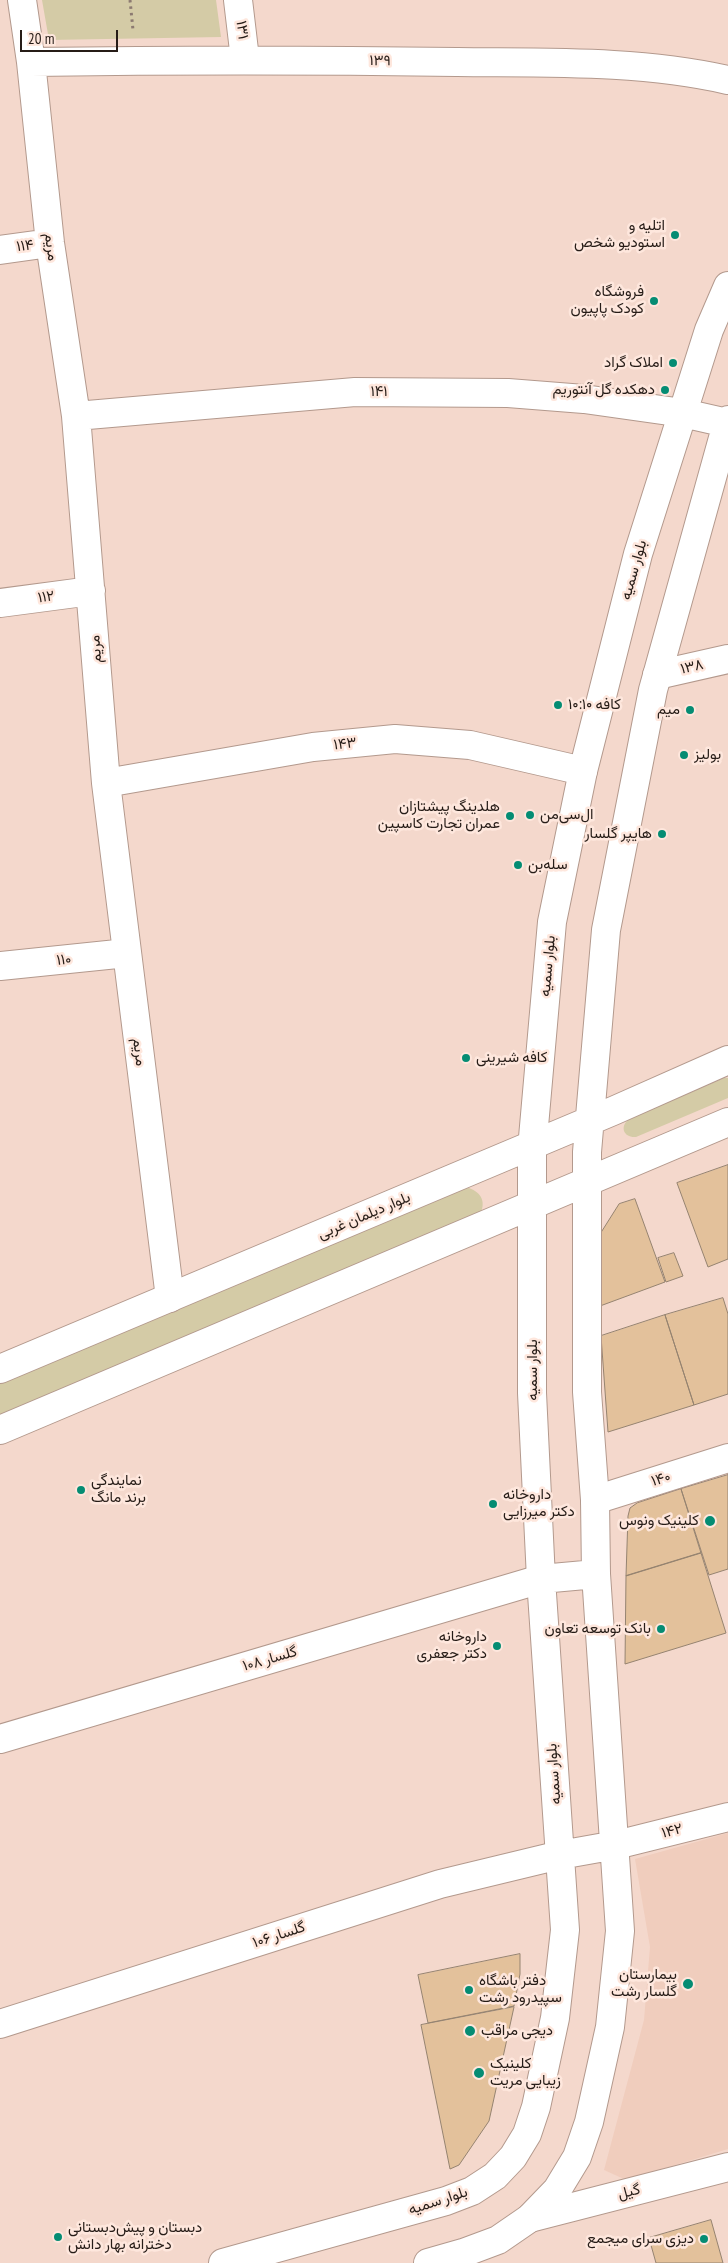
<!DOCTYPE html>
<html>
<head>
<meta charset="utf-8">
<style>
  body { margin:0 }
  #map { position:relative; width:728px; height:2263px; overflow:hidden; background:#f4d8cc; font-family:"PT Sans Narrow",sans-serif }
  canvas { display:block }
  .scale { position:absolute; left:20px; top:30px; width:98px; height:22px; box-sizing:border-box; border:2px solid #261c17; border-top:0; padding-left:6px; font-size:15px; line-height:18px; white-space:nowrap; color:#261c17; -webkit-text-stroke:4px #fee7dd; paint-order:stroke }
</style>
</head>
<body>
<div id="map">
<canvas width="728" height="2263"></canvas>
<div class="scale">20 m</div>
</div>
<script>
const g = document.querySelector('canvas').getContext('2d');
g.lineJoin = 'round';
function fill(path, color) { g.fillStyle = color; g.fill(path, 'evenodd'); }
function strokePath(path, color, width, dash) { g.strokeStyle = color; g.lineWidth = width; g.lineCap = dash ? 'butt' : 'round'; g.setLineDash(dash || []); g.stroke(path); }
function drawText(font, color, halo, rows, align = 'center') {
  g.font = font + ' "PT Sans Narrow",Vazirmatn,sans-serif'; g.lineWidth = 5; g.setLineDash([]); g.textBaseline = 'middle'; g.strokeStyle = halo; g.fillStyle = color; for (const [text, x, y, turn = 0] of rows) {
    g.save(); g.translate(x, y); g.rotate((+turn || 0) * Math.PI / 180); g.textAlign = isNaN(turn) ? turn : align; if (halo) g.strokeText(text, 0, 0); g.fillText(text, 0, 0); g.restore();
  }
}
fill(new Path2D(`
  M 728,1833 L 728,2149 L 626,2180 L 604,2170 L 644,2020 L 650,1947 L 635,1859 Z`), '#f0cdbd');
fill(new Path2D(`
  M 42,0 L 216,0 L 221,37 L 49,40 Z
  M 724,1078 L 728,1078 L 728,1098 L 636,1137 C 624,1138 619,1127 629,1119 Z
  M 469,1188 C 482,1193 486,1202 480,1215 L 0,1416 L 0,1380 L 460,1189 Z`), '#d4cba6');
const building = new Path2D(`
  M 728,1165 L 728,1259 L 708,1267 L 677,1183 Z
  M 635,1199 L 665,1282 L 600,1306 L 595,1242 L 619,1204 Z
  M 674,1253 L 683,1276 L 666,1282 L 658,1258 Z
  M 723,1298 L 728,1314 L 728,1394 L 694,1405 L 665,1315 Z
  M 665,1315 L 694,1405 L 608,1432 L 601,1336 Z
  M 728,1475 L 728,1569 L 709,1575 L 681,1489 Z
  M 681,1489 L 701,1553 L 626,1576 L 628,1516 L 630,1508 L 637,1503 Z
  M 701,1553 L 726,1633 L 625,1664 L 626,1576 Z
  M 520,1954 L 520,1974 L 514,2006 L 428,2023 L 418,1975 Z
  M 514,2007 L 489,2121 L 459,2165 L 450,2169 L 421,2025 Z
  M 711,2220 L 723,2263 L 656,2263 L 649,2238 Z`);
fill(building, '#e3c19b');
strokePath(building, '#958370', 1);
const minor = new Path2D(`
  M 22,0 L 31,62 L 50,243 L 76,416 L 106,783 L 170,1298
  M 238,0 L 245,59
  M 31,62 C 173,60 315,60 457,62 C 548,63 639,60 728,80
  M 0,250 L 50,243
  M 76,416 L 355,392 L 508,393 L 584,399 L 683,413
  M 0,603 L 91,591
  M 657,675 L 728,659
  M 106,783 L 313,747 L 395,739 L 470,745 L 583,771
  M 0,966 L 127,953
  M 595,1500 L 728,1458
  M 0,1739 L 541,1579
  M 616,1845 L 728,1817
  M 0,2024 L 440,1884 L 560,1855
  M 530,2218 L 728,2167`);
const major = new Path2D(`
  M 683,413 L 727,423
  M 0,1369 L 613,1111 L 728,1060
  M 0,1430 L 728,1122
  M 541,1579 L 596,1574
  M 560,1855 L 616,1845
  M 223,2263 L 446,2201 L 472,2191 L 495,2176 L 513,2157 L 527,2134 L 536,2107 L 555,2018 L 565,1930 L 541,1579 L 532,1393 L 532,1149 L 552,922 L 583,771 L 638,554 L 709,330 L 728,286
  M 428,2263 L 463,2253 L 498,2240 L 530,2218 L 557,2190 L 577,2157 L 589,2122 L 610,2027 L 620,1931 L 596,1574 L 595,1500 L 587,1392 L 587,1152 L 606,930 L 653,690 L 728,420`);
strokePath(minor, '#b3998d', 30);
strokePath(major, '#b3998d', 30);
strokePath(new Path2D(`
  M 130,0 L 133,30`), '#8c7a71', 3, [2.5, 4]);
strokePath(minor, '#fff', 28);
strokePath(major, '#fff', 28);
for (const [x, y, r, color] of [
  [675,235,5,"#058c73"],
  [654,301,5,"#058c73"],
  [673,363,5,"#058c73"],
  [665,390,5,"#058c73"],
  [558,705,5,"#058c73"],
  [690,710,5,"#058c73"],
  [684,755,5,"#058c73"],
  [530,815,5,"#058c73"],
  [510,816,5,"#058c73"],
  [662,834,5,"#058c73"],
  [518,865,5,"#058c73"],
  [466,1058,5,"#058c73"],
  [81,1490,5,"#058c73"],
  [493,1504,5,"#058c73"],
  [710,1521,6,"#058c73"],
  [661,1629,5,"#058c73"],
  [497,1646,5,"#058c73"],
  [688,1984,6,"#058c73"],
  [469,1990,5,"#058c73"],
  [470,2031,6,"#058c73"],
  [479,2073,6,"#058c73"],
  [58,2237,5,"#058c73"],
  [704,2239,5,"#058c73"]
]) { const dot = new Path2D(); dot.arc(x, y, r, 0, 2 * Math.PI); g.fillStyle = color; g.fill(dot); strokePath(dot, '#fee7dd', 2); }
drawText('15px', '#261c17', '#fee7dd', [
  ["۱۳۱",242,30,83],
  ["۱۳۹",380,61,1],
  ["۱۱۴",25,246,-7],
  ["مریم",51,247,82],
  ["۱۴۱",379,392],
  ["بلوار سمیه",634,570,-74],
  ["۱۱۲",46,597,-8],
  ["مریم",96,649,-94],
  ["۱۳۸",692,667,-13],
  ["۱۴۳",345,744,-6],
  ["۱۱۰",64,960,-6],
  ["بلوار سمیه",548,966,-85],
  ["مریم",139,1052,83],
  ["بلوار دیلمان غربی",364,1216,-23],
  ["بلوار سمیه",533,1370,-90],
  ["۱۴۰",661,1479,-17],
  ["گلسار ۱۰۸",270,1659,-16],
  ["بلوار سمیه",554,1774,-94],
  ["۱۴۲",672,1831,-14],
  ["گلسار ۱۰۶",279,1935,-18],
  ["گیل",629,2192,-15],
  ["بلوار سمیه",438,2201,-18]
]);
drawText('15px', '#261c17', '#fee7dd', [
  ["اتلیه و",665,226],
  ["استودیو شخص",665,243],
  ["فروشگاه",644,292],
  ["کودک پاپیون",644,309],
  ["املاک گراد",663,363],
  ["دهکده گل آنتوریم",655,390],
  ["کافه ۱۰:۱۰",568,705,"left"],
  ["میم",680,710],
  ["بولیز",694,755,"left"],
  ["هلدینگ پیشتازان",500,807],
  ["عمران تجارت کاسپین",500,824],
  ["ال‌سی‌من",540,815,"left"],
  ["هایپر گلسار",652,834],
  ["سله‌بن",528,865,"left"],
  ["کافه شیرینی",476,1058,"left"],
  ["نمایندگی",91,1481,"left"],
  ["برند مانگ",91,1498,"left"],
  ["داروخانه",503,1495,"left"],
  ["دکتر میرزایی",503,1512,"left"],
  ["کلینیک ونوس",699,1521],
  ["بانک توسعه تعاون",651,1629],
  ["داروخانه",487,1637],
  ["دکتر جعفری",487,1654],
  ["بیمارستان",677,1975],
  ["گلسار رشت",677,1992],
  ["دفتر باشگاه",479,1981,"left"],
  ["سپیدرود رشت",479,1998,"left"],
  ["دیجی مراقب",481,2031,"left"],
  ["کلینیک",490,2064,"left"],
  ["زیبایی مریت",490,2081,"left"],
  ["دبستان و پیش‌دبستانی",68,2228,"left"],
  ["دخترانه بهار دانش",68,2245,"left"],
  ["دیزی سرای میجمع",694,2239]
], 'right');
</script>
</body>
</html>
